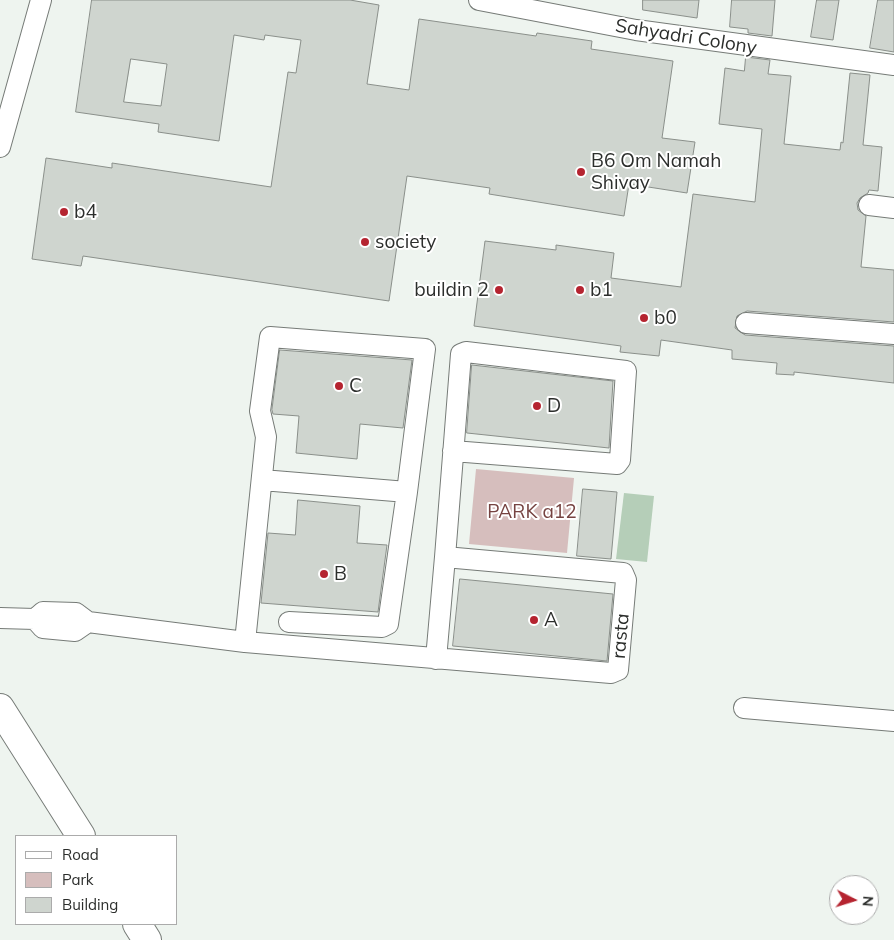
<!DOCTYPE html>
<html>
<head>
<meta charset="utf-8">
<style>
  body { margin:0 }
  #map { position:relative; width:894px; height:940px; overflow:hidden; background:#eef4ef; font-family:Mulish,sans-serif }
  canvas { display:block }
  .legend { position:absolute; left:15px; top:835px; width:162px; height:90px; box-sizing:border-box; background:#fff; border:1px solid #ababab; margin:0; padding:6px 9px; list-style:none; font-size:15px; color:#2c2e2c }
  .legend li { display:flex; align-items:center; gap:10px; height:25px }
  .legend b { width:25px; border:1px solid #ababab }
  .north { position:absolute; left:829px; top:875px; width:50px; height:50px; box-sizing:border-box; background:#fff; border:1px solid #ababab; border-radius:50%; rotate:95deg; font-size:14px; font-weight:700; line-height:20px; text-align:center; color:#2c2e2c }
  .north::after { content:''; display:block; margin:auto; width:18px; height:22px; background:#b52430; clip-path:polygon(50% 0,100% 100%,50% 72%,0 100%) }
</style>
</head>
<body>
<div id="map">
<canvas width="894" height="940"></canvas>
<ul class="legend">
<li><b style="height:6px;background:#fff"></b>Road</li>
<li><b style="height:14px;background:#d6bebd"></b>Park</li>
<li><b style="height:14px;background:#cfd5cf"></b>Building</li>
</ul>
<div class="north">N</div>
</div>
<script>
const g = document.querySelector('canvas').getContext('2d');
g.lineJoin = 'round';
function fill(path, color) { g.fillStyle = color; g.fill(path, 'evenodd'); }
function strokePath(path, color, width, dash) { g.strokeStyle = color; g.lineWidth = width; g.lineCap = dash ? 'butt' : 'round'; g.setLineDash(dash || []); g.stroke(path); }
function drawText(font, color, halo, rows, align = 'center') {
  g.font = font + ' Mulish,sans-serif'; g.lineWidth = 4; g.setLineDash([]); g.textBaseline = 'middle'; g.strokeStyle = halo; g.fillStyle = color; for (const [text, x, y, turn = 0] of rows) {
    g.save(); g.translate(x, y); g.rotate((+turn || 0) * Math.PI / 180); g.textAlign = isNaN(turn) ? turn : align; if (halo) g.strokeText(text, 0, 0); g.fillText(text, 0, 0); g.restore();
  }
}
fill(new Path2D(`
  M 476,469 L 574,478 L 567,553 L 469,544 Z`), '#d6bebd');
fill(new Path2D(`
  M 624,493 L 654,496 L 647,562 L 616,559 Z`), '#b5ceb8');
const building = new Path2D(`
  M 92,0 L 350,0 L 379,5 L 367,84 L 409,90 L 419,19 L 536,36 L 537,33 L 592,41 L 591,49 L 673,61 L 662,138 L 695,142 L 687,193 L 629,184 L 624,216 L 489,194 L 490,188 L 407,176 L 389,301 L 83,256 L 81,266 L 32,259 L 46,158 L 112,168 L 112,163 L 271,187 L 288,72 L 296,73 L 301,40 L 265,35 L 264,40 L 234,35 L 219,141 L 158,132 L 159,124 L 76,112 ZM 131,59 L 167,64 L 161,106 L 124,102 Z
  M 643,0 L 699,0 L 697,18 L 643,10 Z
  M 732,0 L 775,0 L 772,36 L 748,33 L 748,29 L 730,27 Z
  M 817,0 L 839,0 L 833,40 L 811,37 Z
  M 878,0 L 894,0 L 894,52 L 870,48 Z
  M 746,57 L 770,60 L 768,74 L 791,76 L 784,144 L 840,150 L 841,142 L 843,143 L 850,73 L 870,75 L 863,145 L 882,147 L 878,191 L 869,190 L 868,193 L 860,198 L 857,203 L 858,210 L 866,216 L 861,267 L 894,270 L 894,322 L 747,311 L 737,316 L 735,328 L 745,335 L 894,346 L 894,383 L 794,372 L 794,375 L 776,374 L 777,363 L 732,359 L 732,350 L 661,340 L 659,356 L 620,352 L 621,346 L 474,326 L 485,241 L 556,250 L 556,245 L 614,253 L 611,278 L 681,287 L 693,194 L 755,202 L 762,129 L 719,124 L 725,68 L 744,71 Z
  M 280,350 L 412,360 L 403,428 L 360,424 L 357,459 L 296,453 L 299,416 L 273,414 L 272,410 Z
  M 472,365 L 613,381 L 609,448 L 467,433 Z
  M 583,489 L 617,492 L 611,559 L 577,556 Z
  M 298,500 L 360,506 L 357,543 L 387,545 L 378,612 L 261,603 L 268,533 L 295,535 Z
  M 460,579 L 613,594 L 607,661 L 453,646 Z`);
fill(building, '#cfd5cf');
strokePath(building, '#8a8f8a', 1);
const street = new Path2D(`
  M 479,0 L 636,30 L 894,65
  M 0,147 L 41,0
  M 869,205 L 894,208
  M 746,323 L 894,334
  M 43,612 L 76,613 L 88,622 L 75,631 L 43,628 L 35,619 Z
  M 0,618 L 35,619
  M 88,622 L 245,642 L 266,437 L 260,411 L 270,337 L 425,349 L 407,492 L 262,480
  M 289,622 L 382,627 L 388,624 L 407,492
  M 245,642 L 611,673 L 618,670 L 626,580 L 623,573 L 445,557 L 461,354 L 466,352 L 626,371 L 620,460 L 617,464 L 453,451
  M 436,659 L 445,557
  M 744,708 L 894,721`);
const secondary = new Path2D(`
  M 0,708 L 81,836
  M 137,924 L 147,940`);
strokePath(street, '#767b77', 22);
strokePath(secondary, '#767b77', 30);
strokePath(street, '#fff', 20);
strokePath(secondary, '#fff', 28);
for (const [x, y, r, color] of [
  [581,172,5,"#b52430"],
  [64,212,5,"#b52430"],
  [365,242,5,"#b52430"],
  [499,290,5,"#b52430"],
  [580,290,5,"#b52430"],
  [644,318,5,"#b52430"],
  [339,386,5,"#b52430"],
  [537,406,5,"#b52430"],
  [324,574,5,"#b52430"],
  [534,620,5,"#b52430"]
]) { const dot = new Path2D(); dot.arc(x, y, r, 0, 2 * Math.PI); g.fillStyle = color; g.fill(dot); strokePath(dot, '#fff', 2); }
drawText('19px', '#2c2e2c', '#fff', [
  ["Sahyadri Colony",686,37,9],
  ["rasta",621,636,-85]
]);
drawText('19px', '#2c2e2c', '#fff', [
  ["B6 Om Namah",591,161],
  ["Shivay",591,183],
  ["b4",74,212],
  ["society",375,242],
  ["buildin 2",489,290,"right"],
  ["b1",590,290],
  ["b0",654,318],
  ["C",349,386],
  ["D",547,406],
  ["B",334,574],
  ["A",544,620]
], 'left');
drawText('19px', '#764341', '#fff', [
  ["PARK a12",532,512]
]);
</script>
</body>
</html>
